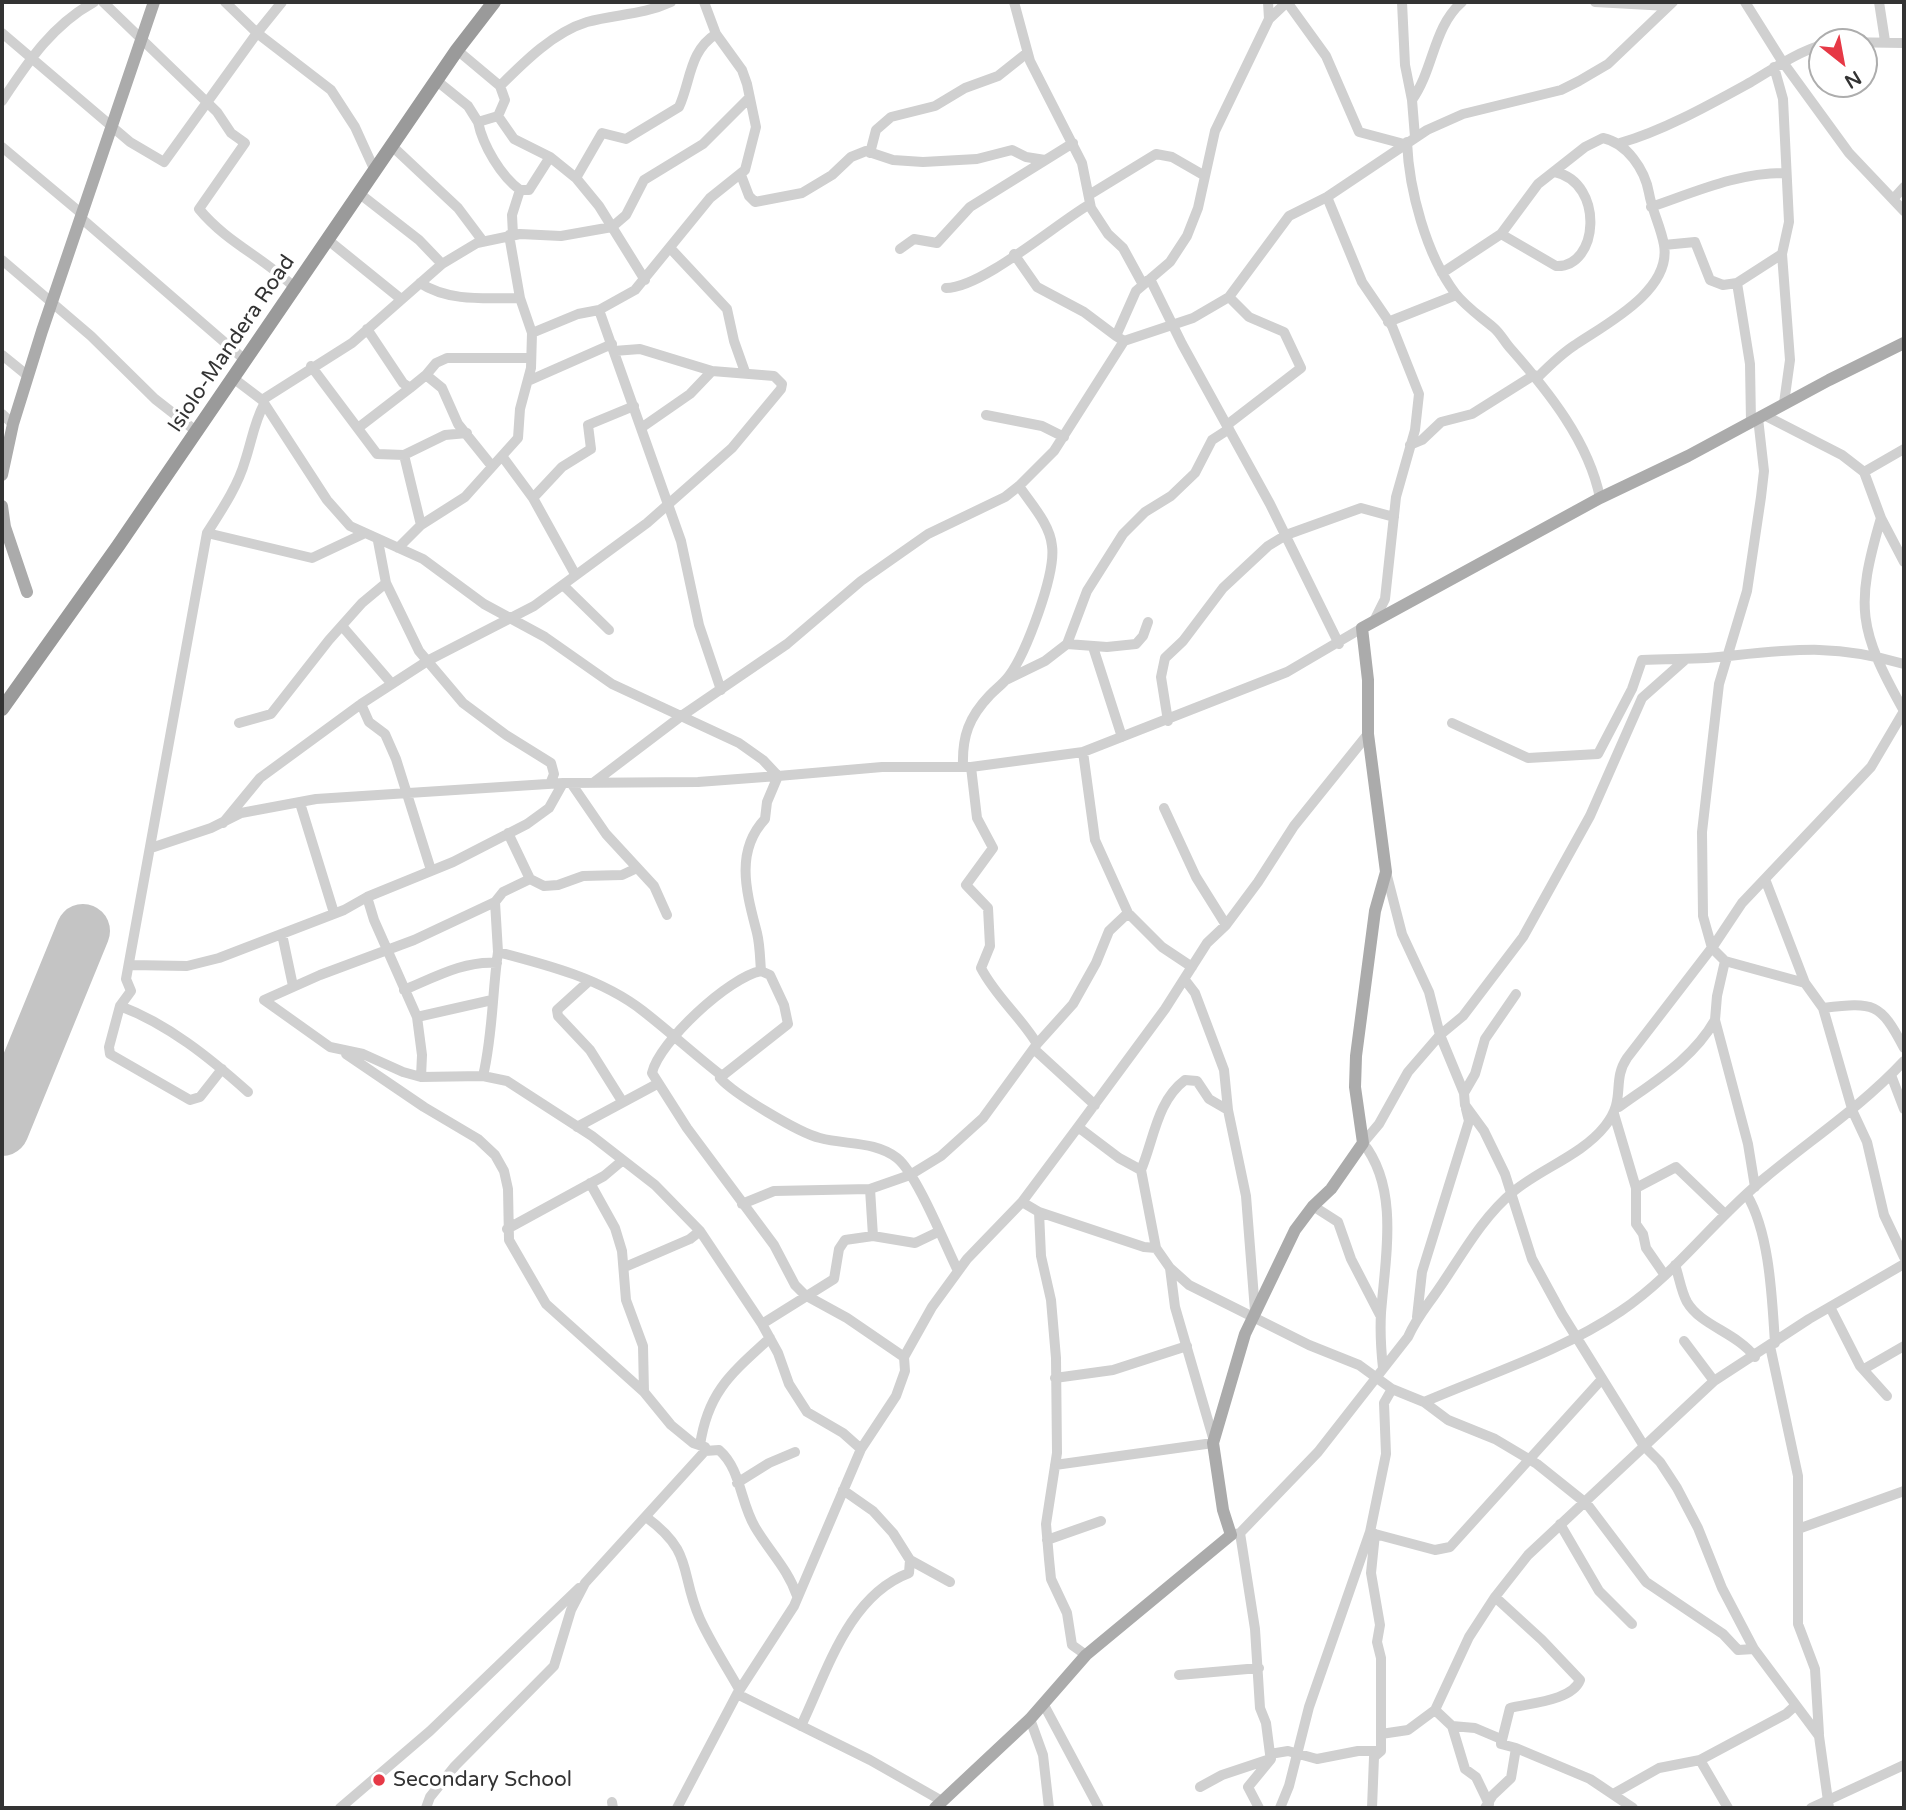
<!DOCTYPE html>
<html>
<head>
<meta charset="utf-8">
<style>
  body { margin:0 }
  #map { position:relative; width:1906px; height:1810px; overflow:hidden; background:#fff; font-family:"Varela Round",sans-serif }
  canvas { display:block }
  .frame { position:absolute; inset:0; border:4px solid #333; pointer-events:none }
  .north { position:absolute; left:1808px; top:28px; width:70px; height:70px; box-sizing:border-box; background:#fff; border:2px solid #adadad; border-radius:50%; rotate:149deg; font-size:19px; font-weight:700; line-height:28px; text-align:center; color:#333 }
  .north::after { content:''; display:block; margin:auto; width:24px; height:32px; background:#e63946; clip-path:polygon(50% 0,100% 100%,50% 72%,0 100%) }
</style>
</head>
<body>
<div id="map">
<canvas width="1906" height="1810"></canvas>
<div class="frame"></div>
<div class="north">N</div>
</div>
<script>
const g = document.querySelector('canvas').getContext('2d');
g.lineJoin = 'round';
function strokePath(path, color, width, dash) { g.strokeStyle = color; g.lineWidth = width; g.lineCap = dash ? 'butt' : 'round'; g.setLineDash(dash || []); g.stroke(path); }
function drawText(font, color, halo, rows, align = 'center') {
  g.font = font + ' "Varela Round",sans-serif'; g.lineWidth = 7; g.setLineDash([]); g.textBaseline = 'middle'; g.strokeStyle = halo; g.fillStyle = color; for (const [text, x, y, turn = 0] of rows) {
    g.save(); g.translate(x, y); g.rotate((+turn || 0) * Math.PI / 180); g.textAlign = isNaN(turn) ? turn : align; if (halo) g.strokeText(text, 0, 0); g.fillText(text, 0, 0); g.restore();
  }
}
strokePath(new Path2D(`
  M 2,1129 L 83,931`), '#c4c4c4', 54);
strokePath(new Path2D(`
  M 103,2 L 217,112 L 231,133 L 245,143 L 199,209 C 228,244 264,257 296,289
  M 282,2 L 257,33 L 331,90 L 355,127 L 375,171
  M 1014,2 L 1030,61 L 1082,163 L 1091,208 L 1108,234 L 1123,248 L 1141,281 L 1147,282
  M 1268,2 L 1269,19
  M 1287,2 L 1326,56 L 1359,132 L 1404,144
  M 1402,2 L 1405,65 L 1412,100 L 1415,137
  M 1595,2 L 1668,6
  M 1745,2 L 1782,61 L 1849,153 L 1904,211
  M 1879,2 L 1885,41
  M 2,33 L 130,142 L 164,162 L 257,33 L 225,2
  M 1840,42 L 1904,43
  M 457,50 L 500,86 L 505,100 L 498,116
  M 1774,67 L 1783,99 L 1789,222 L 1782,254 L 1790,360 L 1784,403
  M 437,81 L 468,106 L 478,122 L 498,116 L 514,139 L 550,157 L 576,178 L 599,206 L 645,280
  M 500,86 C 524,62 554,32 587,22 C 616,14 643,15 671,2
  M 1412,100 C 1434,69 1433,27 1462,2
  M 2,101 C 28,62 52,25 94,2
  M 478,122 C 483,146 501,176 520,190
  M 1407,142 C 1409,190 1426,254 1455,293 C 1467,308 1480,316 1494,328 C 1501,334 1505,343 1511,349 C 1548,391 1589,442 1600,498
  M 1620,143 C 1663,131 1711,104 1751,82 C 1775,68 1795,53 1822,45
  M 392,146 L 458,208 L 482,240
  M 2,147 L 82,214
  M 870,153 L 876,130 L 891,117 L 935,106 L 965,88 L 998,76 L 1027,53
  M 741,175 L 749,196 L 755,202 L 802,193 L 832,175 L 851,157 L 866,151 L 893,160 L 923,162 L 977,159 L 1012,150 L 1026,157 L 1045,160
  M 576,178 L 602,133 L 626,139 L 679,107 C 691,81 689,51 716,34
  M 360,194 L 419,240 L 442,264
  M 1089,195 L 1156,154 L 1172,157 L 1205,176
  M 1327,197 L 1362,282 L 1392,326 L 1419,394 L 1415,430 L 1396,497 L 1385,599 L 1375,619
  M 1894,198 L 1904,187
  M 1651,207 C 1695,192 1739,172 1786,173
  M 81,218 L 245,360
  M 1501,234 L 1556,266 C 1599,268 1605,183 1555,172
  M 513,235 L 512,215 L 520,190 L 529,190 L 550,157
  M 328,240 L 401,299
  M 1664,245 L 1695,242 L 1710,280 L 1723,285 L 1737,283
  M 671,249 L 727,309 L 734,341 L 745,372
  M 900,249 L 914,239 L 937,243 L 970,207 L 1073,143
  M 1014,254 L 1037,287 L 1084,312 L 1116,336
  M 2,260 L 91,336 L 155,399 L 196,431
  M 1442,273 L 1501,234 L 1538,184 L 1585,147 L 1603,138 C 1627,143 1645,170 1649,193 C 1652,211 1661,227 1664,245 C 1672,291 1604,325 1575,345 C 1561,354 1549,366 1538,377
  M 1151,281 L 1182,344 L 1270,504 L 1339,644
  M 420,283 C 449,302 486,298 520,298
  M 946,288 C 982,288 1057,223 1090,204
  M 599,310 L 681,541 L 699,625 L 721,690
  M 1388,322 L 1456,295
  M 367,329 L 403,383 L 410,388 L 426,375 L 442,388 L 458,424 L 491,465
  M 532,333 L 578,314 L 599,310 L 635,290 L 710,198 L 745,170 L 756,127 L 747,84 L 742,70 L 716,34 L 704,2
  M 1124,341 L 1116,336 L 1136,291 L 1170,262 L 1187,236 L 1198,208 L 1215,131 L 1269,19 L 1287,2
  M 2,355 L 28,376
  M 311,366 L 377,454 L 404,455 L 445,435 L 467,433
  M 426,375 L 436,363 L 447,358 L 531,358
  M 233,378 L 262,400 L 327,500 L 350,526 L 423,559 L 484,604 L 545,637 L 612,684 L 739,743 L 763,760 L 778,776 L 882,767 L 971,767 L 1083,752 L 1287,672 L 1362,628
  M 528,381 L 612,344
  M 262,400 L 352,343 L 442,264 L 477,243 L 520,234 L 561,236 L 612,227 L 626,215 L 644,180 L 703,144 L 749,98
  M 2,414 L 13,424
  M 986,415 L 1042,426 L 1064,437
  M 1764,415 L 1842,455 L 1864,472 L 1881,518 L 1904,562
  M 1751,422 L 1750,364 L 1737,283 L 1782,254
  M 1227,425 L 1301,368 L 1284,332 L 1249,317 L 1229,297
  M 358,428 L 410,388
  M 641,428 L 690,394 L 712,371
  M 1410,445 L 1422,440 L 1441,422 L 1472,414 L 1534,375
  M 404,455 L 421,525
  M 502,456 L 533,498 L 575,574
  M 1864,472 L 1904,449
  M 533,498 L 562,467 L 591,449 L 588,425 L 634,406
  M 1881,518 C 1855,607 1858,629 1904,711
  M 207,533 L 312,558 L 363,534
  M 378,541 L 386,583 L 419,651 L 463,703 L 506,735 L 551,763 L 554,774 L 550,784
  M 398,548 L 421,525 L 465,497 L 518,438 L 520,409 L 531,368 L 532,333 L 520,298 L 509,235
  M 564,586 L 609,630
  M 342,626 L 392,684
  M 1067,644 L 1107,647 L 1136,644 L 1143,636 L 1148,622
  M 1093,647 L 1122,737
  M 1008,679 L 1045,661 L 1067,644 L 1087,591 L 1123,534 L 1145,512 L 1171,496 L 1195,473 L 1212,440 L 1229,429
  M 361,704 L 369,722 L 385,734 L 396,759 L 431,870
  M 1168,721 L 1161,677 L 1165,658 L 1183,641 L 1223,588 L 1268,546 L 1286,535 L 1361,508 L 1394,517
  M 239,723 L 271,714 L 329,640 L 362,603 L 386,583
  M 1452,723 L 1528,758 L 1598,754 L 1632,689 L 1642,660 C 1671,658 1700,660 1728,656 C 1797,649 1836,644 1904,664
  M 1083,752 L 1095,840 L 1128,913 L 1162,947 L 1192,967
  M 963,766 C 962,736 969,717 990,695 C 997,688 1004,683 1009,676 C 1026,653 1056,574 1052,546 C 1050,524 1031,504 1019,486
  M 971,767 L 977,818 L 993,848 L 966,885 L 988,908 L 990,946 L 981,968 C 996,997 1021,1017 1037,1044
  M 778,776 L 767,802 L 765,819 C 734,852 747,894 757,933 C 760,945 760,959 761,971 C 729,977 659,1042 652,1073 L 687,1128 L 774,1245 L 795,1285 L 805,1295 L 847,1318 L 904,1357
  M 571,783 L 606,834 L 654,886 L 667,915
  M 593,783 L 680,717 L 787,644 L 861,581 L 928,534 L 1005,497 L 1019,486 L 1054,451 L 1124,341 L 1193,318 L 1229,297 L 1289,216 L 1327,197 L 1427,130 L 1463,114 L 1561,90 L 1579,81 L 1608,64 L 1673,2
  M 300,803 L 334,913
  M 1164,808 L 1196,877 L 1226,925
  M 223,823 L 260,778 L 361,704 L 429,660 L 534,606 L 647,523 L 732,448 L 781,389 L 782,384 L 774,376 L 712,371 L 640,349 L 614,351
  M 508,833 L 530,879 L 503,892 L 495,902 L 498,952 C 548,965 602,979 643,1011 C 670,1032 695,1055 722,1076 L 720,1078 C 734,1094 799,1133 820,1138 C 846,1145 875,1141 897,1158 C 917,1174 945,1245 958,1271
  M 151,848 L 211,828 L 241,813 L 316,799 L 563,783 L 698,782 L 778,776
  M 1386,872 L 1402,934 L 1429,992 L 1440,1035 L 1464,1093 L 1465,1105 L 1484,1131 L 1505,1174 L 1532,1259 L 1562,1314 L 1644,1446 L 1660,1462 L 1677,1488 L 1698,1528 L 1722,1588 L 1754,1649 L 1819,1736 L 1829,1808
  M 530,879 L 544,886 L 558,885 L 583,876 L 622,875 L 637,868
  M 1765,879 L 1805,983 L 1823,1008 L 1853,1112 L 1867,1142 L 1884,1215 L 1904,1257
  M 367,897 L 374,920 L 417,1017 L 422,1055 L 421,1077
  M 495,902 L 414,940 L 320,975 L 264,1000 L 330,1047 L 363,1054 L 403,1072 L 421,1077 L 483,1076 L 507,1081 L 592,1136 L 655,1185 L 700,1231 L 762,1324 L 778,1353 L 789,1384 L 807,1412 L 843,1433 L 861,1449
  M 282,934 L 293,986
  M 1725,961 L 1805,983
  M 131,965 L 187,966 L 219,958 L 344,910 L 367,897 L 453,862 L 527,824 L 549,808 L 563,783
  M 1185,980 L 1195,993 L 1224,1070 L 1228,1110 L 1246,1196 L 1255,1311
  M 589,981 L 557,1010 L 558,1016 L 590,1050 L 622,1101
  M 404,990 C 433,978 465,960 497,963
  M 120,1006 L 109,1047 L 110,1054 L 190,1100 L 200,1097 L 222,1069
  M 1823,1008 C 1874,1002 1880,1002 1904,1048
  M 417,1017 L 492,1000
  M 1035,1050 L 1095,1105
  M 346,1054 L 424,1107 L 478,1139 L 495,1155 L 504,1171 L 508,1189 L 509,1240 L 546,1304 L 644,1392 L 671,1425 L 693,1443 L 705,1447 L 705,1451 L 719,1450 C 741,1469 740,1502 755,1527 C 769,1551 788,1569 797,1596
  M 1891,1075 L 1904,1109
  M 483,1076 C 493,1034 492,994 498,952
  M 722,1076 L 788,1024 L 784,1005 L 770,975 L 761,971
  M 248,1092 C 210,1058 168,1024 120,1006 L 131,991 L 126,979 L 207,533 C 221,511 238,486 245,461 C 252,440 254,423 264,404
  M 1464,1093 L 1475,1074 L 1485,1039 L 1516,994
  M 1619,1107 C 1655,1081 1693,1059 1715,1020
  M 1614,1114 L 1636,1188 L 1636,1224 L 1643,1234 L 1646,1248 L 1664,1274
  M 577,1127 L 657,1084
  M 1078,1127 L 1119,1158 L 1141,1170 L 1156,1248 L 1170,1268 L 1175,1307 L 1214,1441
  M 1141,1170 C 1154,1139 1157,1101 1185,1080 L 1197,1081 L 1209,1099 L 1228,1110
  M 590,1183 L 615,1228 L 622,1251 L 626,1300 L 643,1346 L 644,1392
  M 1755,1187 L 1748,1144 L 1715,1020 L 1717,996 L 1725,961 L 1712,948 L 1703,916 L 1702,832 L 1719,684 L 1747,591 L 1761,497 L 1764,471 L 1758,418
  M 1636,1188 L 1676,1167 L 1725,1214
  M 1747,1195 C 1770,1234 1772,1299 1775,1343
  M 1022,1202 L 1039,1212 L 1144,1247 L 1156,1248
  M 742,1204 L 774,1191 L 870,1189 L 910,1175 L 941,1156 L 983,1118 L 1037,1044 L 1073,1004 L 1096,963 L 1109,931 L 1128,913
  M 1313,1206 L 1338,1222 L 1351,1259 L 1380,1315
  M 1039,1212 L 1041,1256 L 1051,1300 L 1056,1358 L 1057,1453 L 1046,1524 L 1049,1559 L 1051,1579 L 1067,1613 L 1072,1645 L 1086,1655
  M 507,1229 L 604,1176 L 623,1160
  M 873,1236 L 915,1243 L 938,1232
  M 1675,1265 C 1679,1276 1681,1291 1687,1302 C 1701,1326 1736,1332 1755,1357
  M 625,1267 L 690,1239 L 700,1231
  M 1170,1268 L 1189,1285 L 1309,1345 L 1359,1365 L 1392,1389 L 1424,1402 L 1448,1420 L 1495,1439 L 1537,1464 L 1587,1504 L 1646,1582 L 1723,1634 L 1738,1650 L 1754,1649
  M 1830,1307 L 1860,1366 L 1887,1396
  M 1417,1317 L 1422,1272 L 1469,1121 L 1466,1109
  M 762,1324 L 834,1279 L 839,1249 L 845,1240 L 873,1236 L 870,1189
  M 1684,1341 L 1714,1381
  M 1770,1346 L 1798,1476 L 1798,1624 L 1815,1669 L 1819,1734
  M 1383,1368 C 1381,1350 1380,1331 1381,1313 C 1385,1259 1400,1189 1363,1143 L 1379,1124 L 1408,1072 L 1440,1035 L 1463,1016 L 1523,937 L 1590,816 L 1642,698 L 1686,659
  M 1864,1369 L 1904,1346
  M 1055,1378 L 1113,1370 L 1187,1346
  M 1424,1402 C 1489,1374 1562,1351 1621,1311 C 1676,1274 1715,1218 1766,1177 C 1813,1138 1862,1106 1904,1061
  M 700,1445 C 708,1391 732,1373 770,1338
  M 1055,1465 L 1213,1443
  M 737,1483 L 769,1463 L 795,1452
  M 843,1490 L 873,1511 L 893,1533 L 910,1560 L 950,1582
  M 646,1517 C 695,1553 679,1572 700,1619 C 711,1643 726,1666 739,1689
  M 1560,1524 L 1599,1591 L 1632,1624
  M 1798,1529 L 1904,1491
  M 1240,1533 L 1255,1629 L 1260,1708 L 1266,1723 L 1270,1754 L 1271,1759 L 1248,1787 L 1259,1808
  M 1375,1534 L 1435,1550 L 1450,1547 L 1602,1379
  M 1231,1535 L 1240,1533 L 1318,1452 L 1408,1337 C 1415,1321 1423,1311 1433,1297 C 1459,1261 1479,1220 1514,1191 C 1542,1168 1582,1155 1605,1126 C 1627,1099 1611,1082 1627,1058 L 1714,945 L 1742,903 L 1871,767 L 1904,711
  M 1047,1540 L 1101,1521
  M 1495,1597 L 1542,1640 L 1580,1680 C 1572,1701 1529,1703 1510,1708 L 1501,1744
  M 1179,1675 L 1259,1668
  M 737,1694 L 870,1760 L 942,1801
  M 1044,1705 L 1099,1808
  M 1435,1710 L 1452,1726 L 1475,1728 L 1501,1739 L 1501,1744 L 1516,1748 L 1511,1778 L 1493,1795 L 1485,1808
  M 1030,1719 L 1043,1755 L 1049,1808
  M 801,1726 C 827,1672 848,1596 909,1573 L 910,1560
  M 1452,1726 L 1465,1769 L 1476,1777 L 1489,1804
  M 1381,1734 L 1408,1730 L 1435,1710 L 1469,1637 L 1495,1597 L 1528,1555 L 1714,1381 L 1809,1319 L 1904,1264
  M 1516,1748 L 1590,1779 L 1633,1808
  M 1270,1754 L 1288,1751 L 1317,1759 L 1358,1751 L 1381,1751
  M 1700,1760 L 1728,1808
  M 1200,1787 L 1222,1775 L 1270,1759
  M 1613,1794 L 1659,1768 L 1700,1760 L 1786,1714 L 1796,1705
  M 612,1802 L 613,1808
  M 340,1808 L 430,1731 L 579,1588
  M 426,1808 L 430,1797 L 455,1766 L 554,1666 L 571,1610 L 585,1583 L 705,1451
  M 677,1808 L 737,1694 L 794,1606 L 861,1449 L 896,1396 L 905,1371 L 904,1357 L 932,1307 L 967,1259 L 1022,1202 L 1078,1127 L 1165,1009 L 1207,943 L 1226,925 L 1258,882 L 1294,826 L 1368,734
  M 1280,1808 L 1289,1786 L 1309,1707 L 1370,1532
  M 1372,1808 L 1374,1757 L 1381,1751 L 1381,1658 L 1377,1642 L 1380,1625 L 1371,1573 L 1375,1534 L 1370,1532 L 1386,1454 L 1384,1403 L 1392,1389
  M 1811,1808 L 1904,1765`), '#d0d0d0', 10);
strokePath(new Path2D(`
  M 2,475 L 13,424 L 42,331 L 154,2
  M 2,506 L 5,527 L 27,592
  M 935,1808 L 1030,1719 L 1086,1655 L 1231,1535 L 1223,1510 L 1213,1443 L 1245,1334 L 1295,1230 L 1313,1206 L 1331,1189 L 1363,1143 L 1355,1087 L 1356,1056 L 1375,911 L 1386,872 L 1368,734 L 1368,680 L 1362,628 L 1600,498 L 1688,456 L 1829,380 L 1904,343`), '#ababab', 12);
strokePath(new Path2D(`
  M 2,709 L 118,546 L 457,50 L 494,2`), '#9a9a9a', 14);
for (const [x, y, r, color] of [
  [379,1780,7,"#e63946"]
]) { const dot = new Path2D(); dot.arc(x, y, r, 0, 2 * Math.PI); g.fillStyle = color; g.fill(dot); strokePath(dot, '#fff', 2.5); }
drawText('21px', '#333', '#fff', [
  ["Isiolo-Mandera Road",232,344,-56]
]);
drawText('21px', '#333', '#fff', [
  ["Secondary School",393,1780]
], 'left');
</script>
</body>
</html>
